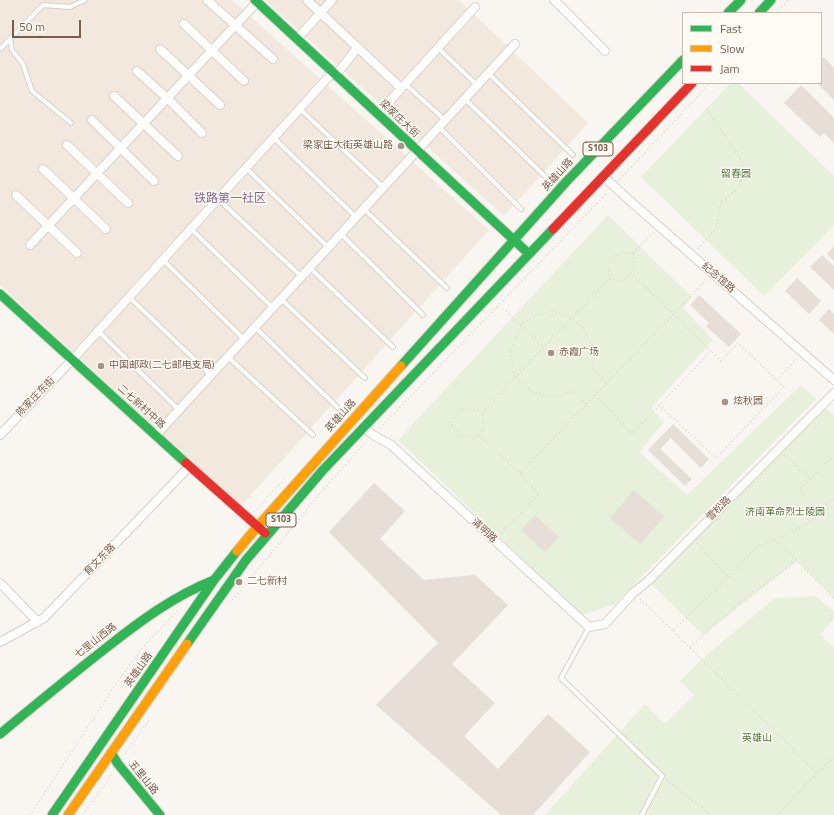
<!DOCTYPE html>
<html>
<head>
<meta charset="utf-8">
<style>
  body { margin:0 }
  #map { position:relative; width:834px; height:815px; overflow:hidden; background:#f9f5f0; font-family:"Titillium Web",sans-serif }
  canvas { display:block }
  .legend { position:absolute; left:682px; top:12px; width:140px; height:72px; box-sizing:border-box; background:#fffaf3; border:1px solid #cabbb1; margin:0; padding:5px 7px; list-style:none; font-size:12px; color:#7a5c4d }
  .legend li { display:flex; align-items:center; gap:8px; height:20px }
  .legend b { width:20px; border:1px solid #cabbb1 }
  .scale { position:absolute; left:12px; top:20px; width:69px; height:18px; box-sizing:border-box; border:2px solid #7a5c4d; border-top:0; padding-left:5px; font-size:12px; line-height:14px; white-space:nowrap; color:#7a5c4d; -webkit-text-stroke:3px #fffaf3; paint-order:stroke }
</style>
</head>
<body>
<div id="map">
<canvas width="834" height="815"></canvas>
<ul class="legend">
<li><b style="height:5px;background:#30b455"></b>Fast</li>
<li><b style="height:5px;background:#ff9f0a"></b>Slow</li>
<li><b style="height:5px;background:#e5322d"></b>Jam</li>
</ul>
<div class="scale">50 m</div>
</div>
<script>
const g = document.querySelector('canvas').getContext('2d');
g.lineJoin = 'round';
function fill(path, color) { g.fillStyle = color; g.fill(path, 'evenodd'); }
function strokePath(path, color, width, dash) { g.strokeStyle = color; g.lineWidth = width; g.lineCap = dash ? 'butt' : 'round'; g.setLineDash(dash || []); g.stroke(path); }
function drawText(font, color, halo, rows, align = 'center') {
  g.font = font + ' "Titillium Web","Noto Sans SC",sans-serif'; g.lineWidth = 3; g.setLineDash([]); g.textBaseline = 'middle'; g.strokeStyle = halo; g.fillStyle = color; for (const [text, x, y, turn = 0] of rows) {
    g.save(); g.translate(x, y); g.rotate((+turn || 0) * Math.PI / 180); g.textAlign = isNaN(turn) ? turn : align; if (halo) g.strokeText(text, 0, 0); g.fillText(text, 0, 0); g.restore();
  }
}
fill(new Path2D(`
  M 0,0 L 232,0 L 489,230 L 241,506 L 0,285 Z
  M 265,0 L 459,0 L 588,123 L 504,216 Z`), '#f2e8de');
fill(new Path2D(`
  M 731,83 L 738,83 L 834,176 L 834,225 L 764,296 L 641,177 Z
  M 608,215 L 692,297 L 683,308 L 713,340 L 651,408 L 664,422 L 639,452 L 687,495 L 801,385 L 816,399 L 615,604 L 582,615 L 398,440 Z
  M 825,407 L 834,416 L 834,598 L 797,561 L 703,635 L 648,581 Z
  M 816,596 L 834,612 L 834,619 L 820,634 L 834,648 L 834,815 L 545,815 L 645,704 L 665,724 L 694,695 L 680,681 L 702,659 L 775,598 Z`), '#e7f0db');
fill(new Path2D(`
  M 824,57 L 834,68 L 834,100 L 817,83 L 821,83 L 821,60 Z
  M 801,85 L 834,118 L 834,143 L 824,133 L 820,137 L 784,103 Z
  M 834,246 L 834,261 L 827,254 Z
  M 822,255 L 834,266 L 834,290 L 810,267 Z
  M 797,278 L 821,301 L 809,314 L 785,291 Z
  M 699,295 L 741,334 L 729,347 L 706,326 L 709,323 L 690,305 Z
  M 829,309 L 834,314 L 834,334 L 819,320 Z
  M 673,424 L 709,459 L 701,468 L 671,438 L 660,449 L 692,479 L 685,486 L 648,450 Z
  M 374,483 L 405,511 L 380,539 L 424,580 L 475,575 L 508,605 L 452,664 L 495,703 L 464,736 L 498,769 L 548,714 L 590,752 L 533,815 L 501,815 L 376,705 L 438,643 L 329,532 Z
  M 634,490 L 664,517 L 640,544 L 610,518 Z
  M 535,515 L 559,537 L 545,552 L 521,530 Z`), '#e6ded7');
const lane = new Path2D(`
  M 438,48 L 477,85
  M 0,49 L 10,39
  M 488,73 L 573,155
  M 405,84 L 445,120
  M 465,99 L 549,180
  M 300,109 L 383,187
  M 71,123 L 32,91 L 23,64 L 12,50 L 10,39 L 43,5 L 70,7 L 85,0
  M 439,127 L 521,209
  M 274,138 L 356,217
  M 246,168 L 328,247
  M 218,199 L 301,276
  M 364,209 L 447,288
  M 191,229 L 273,308
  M 341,234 L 423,315
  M 163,260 L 244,339
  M 310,268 L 393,347
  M 129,297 L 211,375
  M 281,299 L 365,378
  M 255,327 L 338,408
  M 98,331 L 179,410
  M 228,357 L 313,435
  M 589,627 L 561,678 L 662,776 L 642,815`);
const street = new Path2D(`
  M 207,0 L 273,59
  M 307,0 L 401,88
  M 554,0 L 605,51
  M 184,24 L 244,81
  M 297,39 L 332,0
  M 160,49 L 220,105
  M 137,71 L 167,98 L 202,133
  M 336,75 L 358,47
  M 114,96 L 178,156
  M 378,114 L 475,7
  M 92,120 L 154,181
  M 67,145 L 128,203
  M 43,169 L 106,229
  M 603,176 L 629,200 L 834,380
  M 16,195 L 77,253
  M 30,245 L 259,0
  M 364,427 L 373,435 L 391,445 L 589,627 L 605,624 L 633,593 L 648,581 L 834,393
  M 0,435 L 72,360 L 333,72
  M 156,435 L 515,44
  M 0,583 L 38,622
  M 0,642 L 44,618 L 190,466`);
const fast = new Path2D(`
  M 255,0 L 529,254
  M 728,13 L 741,0
  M 759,13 L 771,0
  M 0,294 L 186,463
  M 401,366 L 566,182 L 683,60
  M 187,644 L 246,560 L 323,470 L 553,229
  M 0,734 C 35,705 70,676 106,648 C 140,621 174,596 214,580
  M 111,753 L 118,764 L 160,815
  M 52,815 L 214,580 L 237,551`);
const slow = new Path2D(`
  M 237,551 L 257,527 L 401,366
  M 68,815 L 187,644`);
const jam = new Path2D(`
  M 553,229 L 692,83
  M 186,463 L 265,533`);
strokePath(lane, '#d7d1cb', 6);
strokePath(street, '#d7d1cb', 10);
strokePath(fast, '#d9d2cb', 11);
strokePath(slow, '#d9d2cb', 11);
strokePath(jam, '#d9d2cb', 11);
strokePath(new Path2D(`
  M 776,13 L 788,0
  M 620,179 L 710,83
  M 653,232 L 633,253 C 609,253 609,257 609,279 L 482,412 L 468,409 L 457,412 L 452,425 L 459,435 L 471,437 L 480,436 L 520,473 L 707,279
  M 698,249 L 716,229 L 721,202 L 740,187 L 744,164 L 706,108
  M 609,279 C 612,279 618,281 622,280 C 634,277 635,263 633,253
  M 506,311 L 544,347
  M 777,380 L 797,358
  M 595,395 L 632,434 L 711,351 L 631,273
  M 586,404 L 575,392 L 550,397 L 531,391 L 515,377 L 510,351 L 521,325 L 532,317 L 551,310 L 572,318 L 584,329 L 592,345 L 594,371 L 606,382
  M 659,405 L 716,458 L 784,387 L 738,343 L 721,361 L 711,351
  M 380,428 L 608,192
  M 480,435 C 484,427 484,421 482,412
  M 784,455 L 810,479 L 828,460 L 834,458
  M 810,479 L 800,489 L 808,505 L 817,515
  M 254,512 L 284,479
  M 501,533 L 539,494 L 520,473
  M 775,540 L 797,561
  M 728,577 L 756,548 L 806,525 L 834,497
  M 640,599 L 673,631 L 728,577 L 697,543
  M 230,603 L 328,484 L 367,441
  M 673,631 L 818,774
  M 690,647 L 746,597 L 797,561 L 834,599
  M 125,754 L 149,720
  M 667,780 L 711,815
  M 30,815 L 114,687 L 143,647 L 180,608
  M 83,815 L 112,774
  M 777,815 L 834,756`), '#dcd5d0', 1.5, [1, 3]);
strokePath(lane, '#fefefd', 4);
strokePath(street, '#fefefd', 8);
strokePath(fast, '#30b455', 9);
strokePath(slow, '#ff9f0a', 9);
strokePath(jam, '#e5322d', 9);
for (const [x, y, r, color] of [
  [401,146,4,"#a69286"],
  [551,353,4,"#a69286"],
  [101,366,4,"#a69286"],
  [725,402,4,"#a69286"],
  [239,582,4,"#a69286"]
]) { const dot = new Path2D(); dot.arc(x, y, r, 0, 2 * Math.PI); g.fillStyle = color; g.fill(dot); strokePath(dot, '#fffaf3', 1.5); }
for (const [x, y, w] of [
  [598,149,30],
  [281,520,30]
]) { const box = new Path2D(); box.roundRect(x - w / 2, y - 7, w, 14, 3); g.fillStyle = '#fffaf3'; g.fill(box); strokePath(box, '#7a5c4d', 1); }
drawText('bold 9px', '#7a5c4d', null, [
  ["S103",598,149],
  ["S103",281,520]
]);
drawText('10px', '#7a5c4d', '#fffaf3', [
  ["梁家庄大街",399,119,43],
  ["英雄山路",558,175,-47],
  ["纪念馆路",718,278,41],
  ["陈家庄东街",36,397,-46],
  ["二七新村中路",141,407,42],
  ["英雄山路",341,416,-48],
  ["雪松路",719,509,-45],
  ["清明路",484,531,43],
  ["育文东路",100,560,-46],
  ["七里山西路",96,641,-38],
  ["英雄山路",139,670,-55],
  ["五里山路",143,778,51]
]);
drawText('10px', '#7a5c4d', '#fffaf3', [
  ["梁家庄大街英雄山路",393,146,"right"],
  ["赤霞广场",559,353],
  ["中国邮政(二七邮电支局)",109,366],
  ["炫秋园",733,402],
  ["二七新村",247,582]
], 'left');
drawText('10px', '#537a41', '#fffaf3', [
  ["留春园",736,175],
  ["济南革命烈士陵园",785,513],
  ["英雄山",757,739]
]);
drawText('12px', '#846695', '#fffaf3', [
  ["铁路第一社区",230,199]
]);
</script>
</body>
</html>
